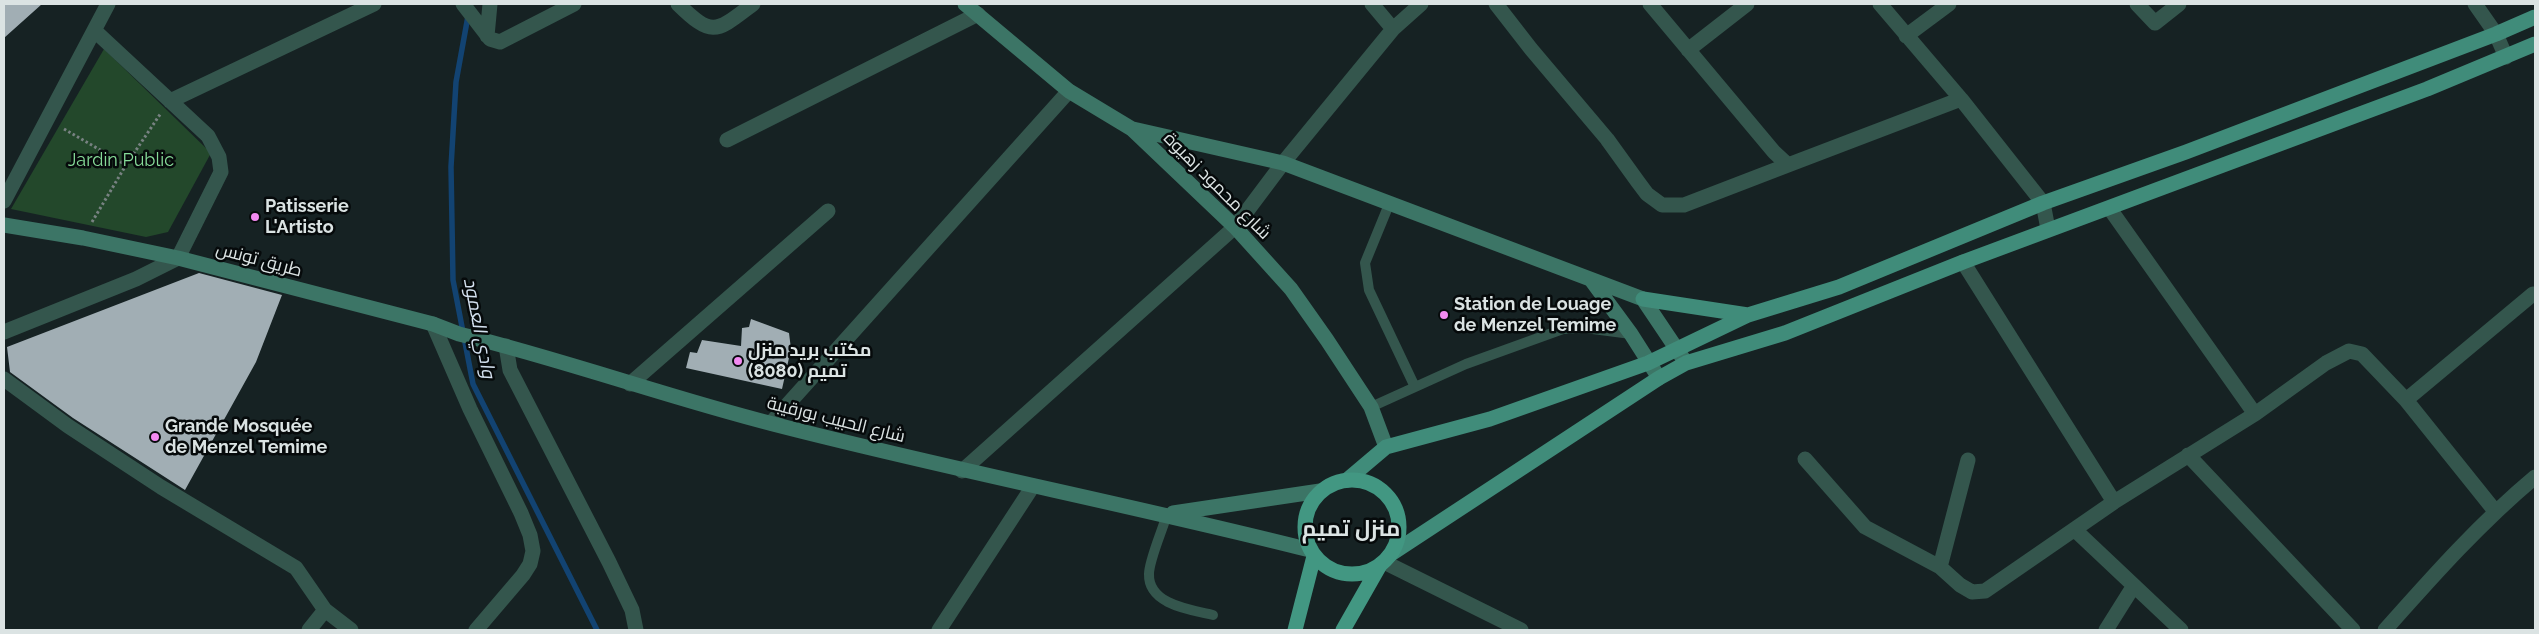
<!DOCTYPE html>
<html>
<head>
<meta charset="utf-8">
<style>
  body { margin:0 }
  #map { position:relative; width:2539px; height:634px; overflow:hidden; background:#162223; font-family:Raleway,sans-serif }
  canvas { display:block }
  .frame { position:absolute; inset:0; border:5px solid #dbe3e3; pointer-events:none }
</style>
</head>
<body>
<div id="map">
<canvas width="2539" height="634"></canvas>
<div class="frame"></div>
</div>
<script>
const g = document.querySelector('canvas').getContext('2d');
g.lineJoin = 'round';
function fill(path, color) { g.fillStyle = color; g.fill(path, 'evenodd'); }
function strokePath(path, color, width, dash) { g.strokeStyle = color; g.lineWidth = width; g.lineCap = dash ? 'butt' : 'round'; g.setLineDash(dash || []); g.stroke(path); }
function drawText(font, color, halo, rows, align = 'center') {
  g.font = font + ' Raleway,Cairo,sans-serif'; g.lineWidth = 5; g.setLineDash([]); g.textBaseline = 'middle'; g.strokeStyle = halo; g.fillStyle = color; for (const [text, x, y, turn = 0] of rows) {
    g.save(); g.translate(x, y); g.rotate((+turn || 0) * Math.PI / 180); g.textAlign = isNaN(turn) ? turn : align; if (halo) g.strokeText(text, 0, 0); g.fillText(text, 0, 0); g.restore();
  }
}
fill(new Path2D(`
  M 104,49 L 211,153 L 168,232 L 146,237 L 11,209 Z`), '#23482b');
strokePath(new Path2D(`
  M 468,16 L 456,82 L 451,167 L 453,280 L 473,384 L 597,630`), '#124372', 5.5);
fill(new Path2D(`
  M 4,4 L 42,4 L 4,38 Z
  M 199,273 L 282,295 L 256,362 L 185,490 L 73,418 L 10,372 L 7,347 Z
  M 751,319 L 789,333 L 791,349 L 782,389 L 686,368 L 690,352 L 697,353 L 702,340 L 741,346 L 742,328 L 749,327 Z`), '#a1aeb4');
strokePath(new Path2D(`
  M 64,129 L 126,165 L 161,113
  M 92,222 L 126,165`), '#788282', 3, [2.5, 2.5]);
strokePath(new Path2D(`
  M 1390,202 L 1365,263 L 1369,290 L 1415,387
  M 1371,407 L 1466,364 L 1563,329 L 1585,328 L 1631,334
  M 1167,514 C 1163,529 1149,560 1149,574 C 1148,605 1192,610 1213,615`), '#34564d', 10);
strokePath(new Path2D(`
  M 463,4 L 490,39 L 500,42 L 574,4
  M 678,4 C 713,38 716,32 753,4
  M 1372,4 L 1393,29
  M 1496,4 L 1531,49 L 1607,139 L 1638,182 L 1647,194 L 1662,205 L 1684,205 L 1788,165
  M 1650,4 L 1774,152 L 1788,165 L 1961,99
  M 1880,4 L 1961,99 L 2043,203 L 2048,229
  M 2137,4 L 2155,23 L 2179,4
  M 2475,4 L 2496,34 L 2506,57
  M 487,36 L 490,4
  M 1906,36 L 1949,4
  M 1688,50 L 1747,4
  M 170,101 L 374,4
  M 727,140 L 978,14
  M 4,201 L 108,4
  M 2110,209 L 2255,414
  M 1963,262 L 2114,502
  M 433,324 L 470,409 L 521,513 L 530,535 L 533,551 L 530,564 L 523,575 L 476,630
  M 4,332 L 136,279 L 178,258 L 221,172 L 219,157 L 208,136 L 95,31
  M 506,346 L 510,370 L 609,562 L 632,610 L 636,630
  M 4,379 L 68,426 L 161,487 L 296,568 L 325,610 L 351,630
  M 630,384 L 828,211
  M 2406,400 L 2533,294
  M 771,423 L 1069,91
  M 2188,455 L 2353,630
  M 1805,459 L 1865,527 L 1940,567 L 1960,585 L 1972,592 L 1985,591 L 2114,502 L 2255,414 L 2326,363 L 2349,351 L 2362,354 L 2406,400 L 2495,511
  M 962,471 L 1235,227 L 1283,163 L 1393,29 L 1421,4
  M 2075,530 L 2181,630
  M 1384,562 L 1521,630
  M 1940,567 L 1968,460
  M 309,630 L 325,610
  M 939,630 L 1033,486
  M 2106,630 L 2133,587
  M 2385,630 C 2433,576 2480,523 2535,477`), '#34564d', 15);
strokePath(new Path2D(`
  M 965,4 L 1069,91 L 1132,129 L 1235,227 L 1291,289 L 1327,340 L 1371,407 L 1386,447
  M 1133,129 L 1283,163 L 1643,299 L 1684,360
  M 4,225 L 83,238 L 178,258 L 433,324 L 459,334 C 565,360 667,397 773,424 C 951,470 1132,505 1310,550
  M 1592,281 L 1631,334 L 1659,378
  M 1173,513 L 1320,491`), '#3c7566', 15);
strokePath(new Path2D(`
  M 1643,299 L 1748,315
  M 1347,480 L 1386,447 L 1490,419 L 1648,363 L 1748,315 L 1839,287 L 2043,203 L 2186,152 L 2496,34 L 2535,17
  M 1391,554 L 1659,378 L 1686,363 L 1785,333 L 1963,262 L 2427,89 L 2535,44`), '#408c7a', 15);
strokePath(new Path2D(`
  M1305 527a47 47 0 1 1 94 0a47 47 0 1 1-94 0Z
  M 1295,630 L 1314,556
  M 1343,630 L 1380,565`), '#429782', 15);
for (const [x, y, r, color] of [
  [255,217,5,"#f38af1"],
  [1444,315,5,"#f38af1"],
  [738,361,5,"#f38af1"],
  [155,437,5,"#f38af1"]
]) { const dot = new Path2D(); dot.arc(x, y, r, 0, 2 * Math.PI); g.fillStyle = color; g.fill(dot); strokePath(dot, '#060a0b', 2); }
drawText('18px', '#87dc99', '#060a0b', [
  ["Jardin Public",121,161]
]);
drawText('18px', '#dbe3e3', '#060a0b', [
  ["شارع محمود زهيوة",1217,186,45],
  ["طريق تونس",259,260,15],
  ["شارع الحبيب بورقيبة",836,420,14]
]);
drawText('bold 18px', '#dbe3e3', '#060a0b', [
  ["Patisserie",265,207],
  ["L'Artisto",265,228],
  ["Station de Louage",1454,305],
  ["de Menzel Temime",1454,326],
  ["مكتب بريد منزل",748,351],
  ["تميم (8080)",748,372],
  ["Grande Mosquée",165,427],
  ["de Menzel Temime",165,448]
], 'left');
drawText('italic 19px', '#d3e0ef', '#060a0b', [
  ["وادي العمود",479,328,79]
]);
drawText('bold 22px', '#dbe3e3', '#060a0b', [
  ["منزل تميم",1351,529]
]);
</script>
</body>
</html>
